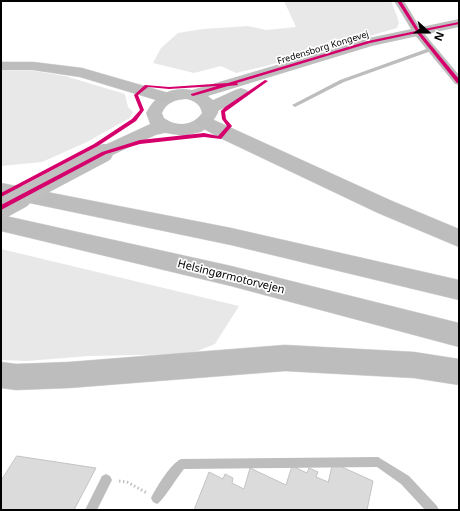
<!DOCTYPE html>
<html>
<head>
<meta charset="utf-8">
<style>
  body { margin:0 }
  #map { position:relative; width:460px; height:511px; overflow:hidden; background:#fff; font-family:"Noto Sans",sans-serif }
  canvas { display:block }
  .frame { position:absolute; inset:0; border:2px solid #000; pointer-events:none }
  .north { position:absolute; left:408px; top:12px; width:40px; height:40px; -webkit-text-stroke:3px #fff; paint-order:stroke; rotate:111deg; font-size:11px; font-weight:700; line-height:16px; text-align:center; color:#000 }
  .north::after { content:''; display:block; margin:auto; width:14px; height:18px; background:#000; clip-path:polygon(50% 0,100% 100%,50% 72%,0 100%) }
</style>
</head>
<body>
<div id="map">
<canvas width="460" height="511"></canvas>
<div class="frame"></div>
<div class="north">N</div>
</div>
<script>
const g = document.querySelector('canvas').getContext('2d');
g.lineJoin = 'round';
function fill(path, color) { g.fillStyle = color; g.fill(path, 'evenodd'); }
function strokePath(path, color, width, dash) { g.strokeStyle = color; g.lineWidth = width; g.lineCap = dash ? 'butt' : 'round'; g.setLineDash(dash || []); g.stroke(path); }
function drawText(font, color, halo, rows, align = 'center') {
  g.font = font + ' "Noto Sans",sans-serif'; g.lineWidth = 3.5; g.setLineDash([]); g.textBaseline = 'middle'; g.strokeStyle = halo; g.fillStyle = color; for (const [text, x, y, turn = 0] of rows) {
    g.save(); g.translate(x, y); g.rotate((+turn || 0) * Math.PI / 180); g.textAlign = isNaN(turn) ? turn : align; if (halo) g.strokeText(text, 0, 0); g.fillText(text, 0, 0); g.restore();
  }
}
fill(new Path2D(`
  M 284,1 L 391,1 L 397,16 L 399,23 L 397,28 L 266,66 L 236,73 L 221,66 L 194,73 L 153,63 L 161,48 L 178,33 L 203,29 L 248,26 L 266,30 L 296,27 Z
  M 1,71 L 34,71 L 65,76 L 125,94 L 128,107 L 133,112 L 130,118 L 117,125 L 87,142 L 42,162 L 1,166 Z
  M 1,249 L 239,306 L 215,344 L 190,354 L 89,356 L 27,361 L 1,360 Z`), '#e8e8e8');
const building = new Path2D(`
  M 17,456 L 96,468 L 74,510 L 1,510 L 1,481 Z
  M 333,463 L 373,481 L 367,510 L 194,510 L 209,472 L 223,479 L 225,474 L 233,478 L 232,483 L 244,489 L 250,468 L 286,485 L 292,466 L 307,473 L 309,468 L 318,472 L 316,477 L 328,482 Z`);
fill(building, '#dbdbdb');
strokePath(building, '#c3c3c3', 1);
const highway = new Path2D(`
  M 1,62 L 33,62 L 82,68 L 172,94 L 174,98 L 172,102 L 166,103 L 80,77 L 33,70 L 1,70 Z
  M 205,116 L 392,201 L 459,229 L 459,247 L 378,213 L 218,137 L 199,126 L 196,122 L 199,118 Z
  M 1,183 L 231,228 L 459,280 L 459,300 L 231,245 L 1,197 Z
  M 1,215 L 231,266 L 459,323 L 459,347 L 231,286 L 1,231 Z
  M 285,345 L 414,352 L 459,359 L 459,385 L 414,378 L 285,371 L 69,388 L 16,390 L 1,388 L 1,362 L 16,364 L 69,362 Z`);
strokePath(highway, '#dbdbdb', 1);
strokePath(new Path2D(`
  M 119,481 L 127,482 L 147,493`), '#c2c2c2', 3, [1.5, 2.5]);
fill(new Path2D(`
  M 432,47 L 435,49 L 434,50 L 344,82 L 297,106 L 295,107 L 292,105 L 340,80 Z
  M 378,457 L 409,476 L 437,506 L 439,510 L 425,510 L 401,484 L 377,467 L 184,469 C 178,476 163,501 157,504 L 153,502 L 151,498 C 156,488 171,463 181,459 Z
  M 106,474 L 110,476 L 112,480 L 97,510 L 85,510 L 102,476 Z`), '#bdbdbd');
fill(new Path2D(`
  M 394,1 L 404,1 L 422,31 L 459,75 L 459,85 L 455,84 L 414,34 Z`), '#bdbdbd');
fill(new Path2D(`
  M 459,19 L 459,27 L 372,46 L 208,96 L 213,100 L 235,90 L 241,88 L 247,90 L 249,93 L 247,96 L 218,111 L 218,113 L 210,126 L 201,132 L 184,136 L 165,133 L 156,135 L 104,159 L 98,158 L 95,153 L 98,148 L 150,124 L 146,113 C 155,95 171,86 192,90 L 364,39 ZM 186,99 C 195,101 200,104 202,113 C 193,126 176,127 164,118 L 162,113 C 167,102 175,100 186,99 Z`), '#bfbfbf');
fill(highway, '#bdbdbd');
strokePath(new Path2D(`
  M 19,198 L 104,153`), '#bfbfbf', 18);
strokePath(new Path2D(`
  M 1,208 L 21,197`), '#bfbfbf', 22);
fill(new Path2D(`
  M 397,1 L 401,1 L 419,30 L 459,22 L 459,24 L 420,32 L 459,79 L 459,83 L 457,83 L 417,33 L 370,43 L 237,83 L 238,85 L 228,86 L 193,96 L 191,95 L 191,94 L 217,86 L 169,89 L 148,87 L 138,95 L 144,110 L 136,121 L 98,146 L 1,197 L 1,193 L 94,144 L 132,119 L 140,110 L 134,95 L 145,85 L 169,87 L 228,83 L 368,41 L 416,31 Z
  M 265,80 L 268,81 L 225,112 L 226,119 L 232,126 L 221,139 L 204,137 L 140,144 L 106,154 L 1,210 L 1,205 L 102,152 L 140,140 L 204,133 L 218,136 L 227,126 L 222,119 L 221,111 L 225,107 Z`), '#d6006c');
drawText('9px', '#000', '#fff', [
  ["Fredensborg Kongevej",323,48,-17]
]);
drawText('11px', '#000', '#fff', [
  ["Helsingørmotorvejen",231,277,14]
]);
</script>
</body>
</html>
